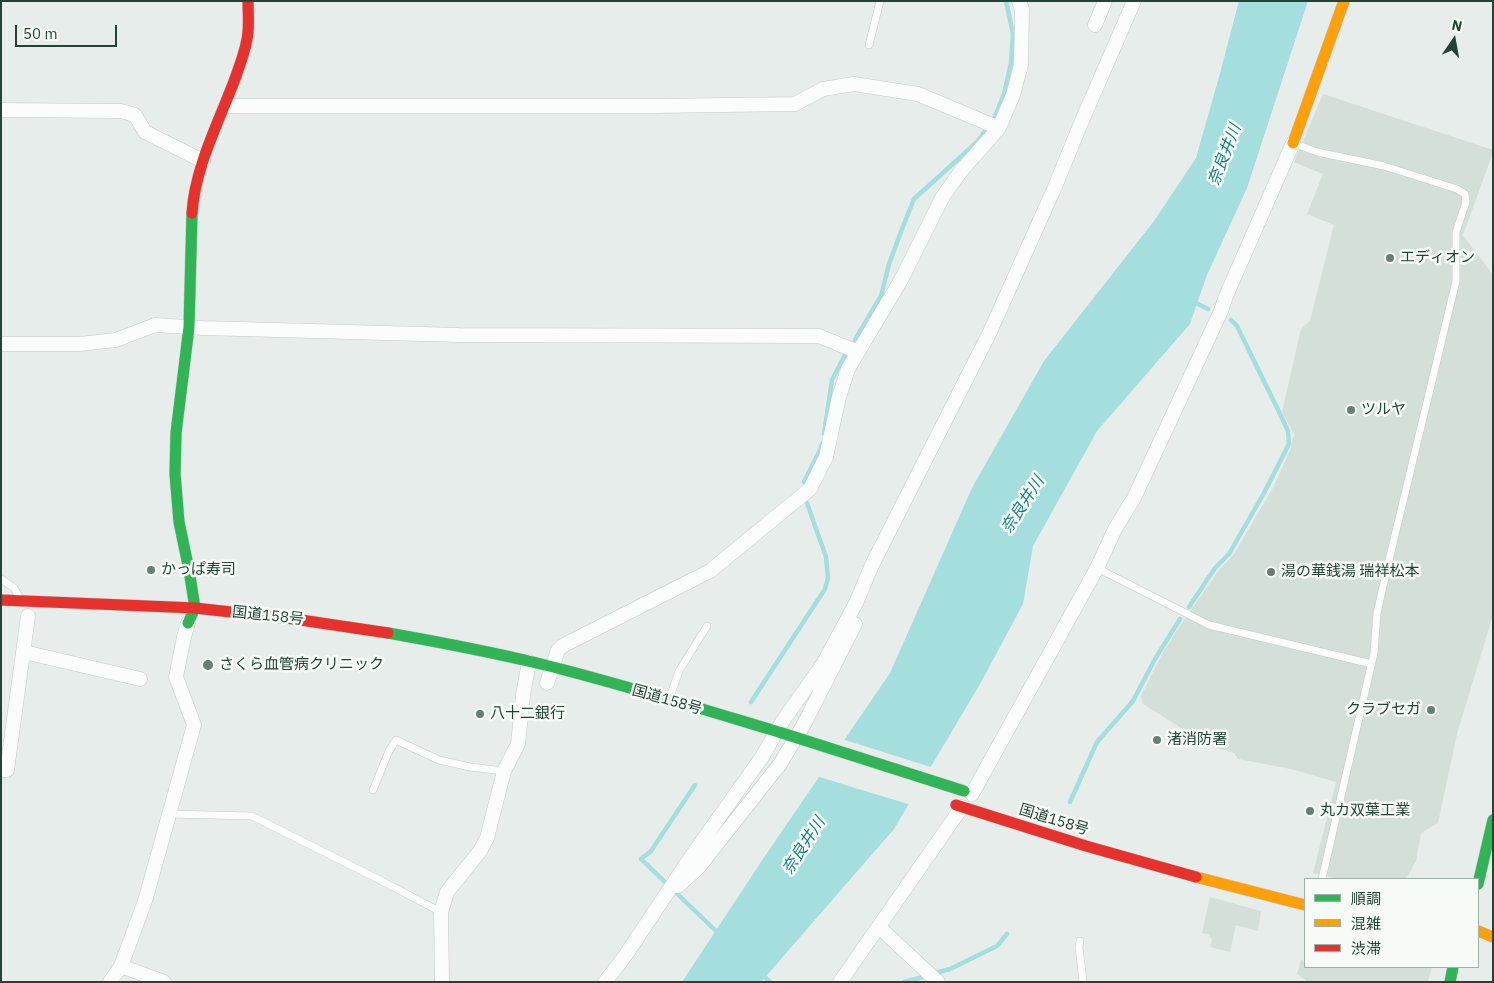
<!DOCTYPE html>
<html>
<head>
<meta charset="utf-8">
<style>
  body { margin:0 }
  #map { position:relative; width:1494px; height:983px; overflow:hidden; background:#e7edea; font-family:"IBM Plex Sans","Noto Sans JP",sans-serif }
  canvas { display:block }
  .frame { position:absolute; inset:0; border:2px solid #224335; pointer-events:none }
  .legend { position:absolute; left:1304px; top:878px; width:175px; height:90px; box-sizing:border-box; background:#f6fbf7; border:1px solid #a1b1a9; margin:0; padding:6px 9px; list-style:none; font-size:15px; color:#224335 }
  .legend li { display:flex; align-items:center; gap:10px; height:25px }
  .legend b { width:25px; border:1px solid #a1b1a9 }
  .north { position:absolute; left:1429px; top:15px; width:50px; height:50px; -webkit-text-stroke:4px #f6fbf7; paint-order:stroke; rotate:12deg; font-size:14px; font-weight:700; line-height:20px; text-align:center; color:#224335 }
  .north::after { content:''; display:block; margin:auto; width:18px; height:22px; background:#224335; clip-path:polygon(50% 0,100% 100%,50% 72%,0 100%) }
  .scale { position:absolute; left:15px; top:25px; width:102px; height:22px; box-sizing:border-box; border:2px solid #224335; border-top:0; padding-left:6px; font-size:15px; line-height:18px; white-space:nowrap; color:#224335; -webkit-text-stroke:4px #f6fbf7; paint-order:stroke }
</style>
</head>
<body>
<div id="map">
<canvas width="1494" height="983"></canvas>
<div class="frame"></div>
<ul class="legend">
<li><b style="height:6px;background:#30b455"></b>順調</li>
<li><b style="height:6px;background:#ff9f0a"></b>混雑</li>
<li><b style="height:6px;background:#e5322d"></b>渋滞</li>
</ul>
<div class="north">N</div>
<div class="scale">50 m</div>
</div>
<script>
const g = document.querySelector('canvas').getContext('2d');
g.lineJoin = 'round';
function fill(path, color) { g.fillStyle = color; g.fill(path, 'evenodd'); }
function strokePath(path, color, width, dash) { g.strokeStyle = color; g.lineWidth = width; g.lineCap = dash ? 'butt' : 'round'; g.setLineDash(dash || []); g.stroke(path); }
function drawText(font, color, halo, rows, align = 'center') {
  g.font = font + ' "IBM Plex Sans","Noto Sans JP",sans-serif'; g.lineWidth = 5; g.setLineDash([]); g.textBaseline = 'middle'; g.strokeStyle = halo; g.fillStyle = color; for (const [text, x, y, turn = 0] of rows) {
    g.save(); g.translate(x, y); g.rotate((+turn || 0) * Math.PI / 180); g.textAlign = isNaN(turn) ? turn : align; if (halo) g.strokeText(text, 0, 0); g.fillText(text, 0, 0); g.restore();
  }
}
fill(new Path2D(`
  M 1323,94 L 1493,150 L 1493,153 L 1463,235 L 1493,275 L 1493,615 L 1457,734 L 1438,823 L 1421,833 L 1416,861 L 1406,879 L 1339,879 L 1313,873 L 1336,782 L 1291,769 L 1238,759 L 1234,753 L 1203,744 L 1202,741 L 1143,704 L 1141,696 L 1163,652 L 1183,621 L 1219,570 L 1234,554 L 1274,486 L 1290,450 L 1294,434 L 1282,412 L 1301,329 L 1310,321 L 1334,225 L 1307,214 L 1323,174 L 1294,162 Z
  M 1210,897 L 1261,911 L 1258,931 L 1236,925 L 1230,952 L 1210,947 L 1212,939 L 1208,934 L 1202,933 Z
  M 1301,960 L 1305,961 L 1305,967 L 1432,967 L 1428,982 L 1308,982 L 1297,974 Z`), '#d4dfd9');
fill(new Path2D(`
  M 1239,1 L 1308,1 L 1247,188 L 1207,275 L 1190,324 L 1097,431 L 1033,546 L 1023,604 L 980,684 L 894,829 L 761,982 L 682,982 L 763,859 L 890,673 L 972,488 L 1044,361 L 1154,221 L 1196,158 L 1219,77 Z`), '#a4dedd');
fill(new Path2D(`
  M 842,739 L 934,768 L 911,805 L 816,776 Z`), '#e7edea');
strokePath(new Path2D(`
  M 1192,301 L 1208,309
  M 855,340 L 881,296 L 889,264 L 902,229 L 914,199 L 977,142 L 994,119 L 1004,94 L 1011,63 L 1013,34 L 1006,1
  M 824,434 L 832,380 L 846,353
  M 804,482 L 820,450 L 822,444
  M 1189,607 L 1215,568 L 1229,554 L 1264,493 L 1286,450 L 1289,443 L 1288,431 L 1282,418 L 1237,326 L 1231,320
  M 751,702 L 825,589 L 828,578 L 826,557 L 807,503
  M 695,785 L 651,851 L 641,859 L 718,933
  M 1070,802 L 1097,742 L 1133,701 L 1155,659 L 1180,619
  M 939,972 L 950,969 L 997,946 L 1007,934
  M 762,974 L 770,982
  M 904,982 L 923,977`), '#a4dedd', 4.5);
const lane = new Path2D(`
  M 869,45 L 880,1
  M 1293,143 L 1317,152 L 1384,166 L 1457,189 L 1465,194 L 1466,202 L 1456,232 L 1456,281 L 1390,556 L 1377,613 L 1374,653 L 1322,879
  M 1097,568 L 1209,625 L 1372,664
  M 1,579 L 14,588 L 18,595
  M 671,694 L 679,671 L 707,626
  M 373,790 L 389,751 L 396,740 L 439,760 L 470,767 L 504,771
  M 169,814 L 252,816 L 378,879 L 441,912
  M 1080,941 L 1079,947 L 1083,982`);
const street = new Path2D(`
  M 1095,25 L 1105,1
  M 225,106 L 656,106 L 795,104 L 823,89 L 854,84 L 918,94 L 999,128
  M 1,110 L 121,111 L 135,115 L 145,132 L 203,161
  M 1,344 L 80,344 L 116,340 L 155,325 L 203,328 L 459,335 L 819,336 L 858,352
  M 24,652 L 140,679
  M 547,683 L 558,650 L 562,646 L 710,571 L 810,489 L 826,457 L 839,397 L 848,369 L 901,280 L 942,198 L 961,171 L 999,128 L 1013,95 L 1021,65 L 1022,9 L 1019,1
  M 1,770 L 7,770 L 28,616
  M 972,794 L 1097,568 L 1115,529 L 1134,498 L 1221,311 L 1226,296 L 1293,143
  M 678,886 L 698,868 L 780,764 L 803,726 L 855,624
  M 879,927 L 938,982
  M 121,966 L 164,982
  M 110,982 L 121,966 L 145,901 L 194,725 L 176,677 L 184,637 L 188,623
  M 442,982 L 441,912 L 447,892 L 480,851 L 487,838 L 504,771 L 518,744 L 523,695 L 529,662
  M 605,982 L 625,956 L 693,854 L 762,757 L 782,722 L 823,664 L 856,603 L 872,565 L 989,334 L 1054,189 L 1081,123 L 1134,1
  M 840,982 L 962,807`);
const fast = new Path2D(`
  M 188,623 L 195,608 L 189,570 L 179,522 L 175,474 L 176,433 L 189,327 L 192,213
  M 388,633 C 439,642 491,652 541,664 C 622,684 702,709 782,733
  M 1478,884 L 1493,820
  M 1450,982 L 1453,967`);
const slow = new Path2D(`
  M 1293,143 L 1344,1
  M 1196,877 L 1305,905
  M 1478,931 L 1493,937`);
const jam = new Path2D(`
  M 192,213 C 195,166 220,120 236,76 C 241,61 247,47 248,32 C 249,22 248,11 248,1
  M 1,600 L 195,608 L 294,619 L 388,633
  M 956,805 L 1086,846 L 1196,877`);
strokePath(lane, '#c4cac7', 8);
strokePath(street, '#c4cac7', 15);
strokePath(fast, '#c2cbc7', 12);
strokePath(slow, '#c2cbc7', 12);
strokePath(jam, '#c2cbc7', 12);
strokePath(lane, '#fbfcfc', 7);
strokePath(street, '#fbfcfc', 14);
strokePath(fast, '#30b455', 11);
strokePath(slow, '#ff9f0a', 11);
strokePath(jam, '#e5322d', 11);
const fastBridge = new Path2D(`
  M 782,733 L 964,791`);
strokePath(fastBridge, '#c2ccc8', 12, []);
strokePath(fastBridge, '#30b455', 11);
for (const [x, y, r, color] of [
  [1390,258,5,"#677e74"],
  [1351,410,5,"#677e74"],
  [151,570,5,"#677e74"],
  [1271,572,5,"#677e74"],
  [208,665,6,"#677e74"],
  [1431,710,5,"#677e74"],
  [480,714,5,"#677e74"],
  [1157,740,5,"#677e74"],
  [1310,811,5,"#677e74"]
]) { const dot = new Path2D(); dot.arc(x, y, r, 0, 2 * Math.PI); g.fillStyle = color; g.fill(dot); strokePath(dot, '#f6fbf7', 2); }
drawText('15px', '#224335', '#f6fbf7', [
  ["エディオン",1400,258],
  ["ツルヤ",1361,410],
  ["かっぱ寿司",161,570],
  ["湯の華銭湯 瑞祥松本",1281,572],
  ["さくら血管病クリニック",219,665],
  ["クラブセガ",1421,710,"right"],
  ["八十二銀行",490,714],
  ["渚消防署",1167,740],
  ["丸カ双葉工業",1320,811]
], 'left');
drawText('15px', '#224335', '#f6fbf7', [
  ["国道158号",268,616,6],
  ["国道158号",667,700,16],
  ["国道158号",1054,820,17]
]);
drawText('italic 16px', '#157f7f', '#f6fbf7', [
  ["奈良井川",1225,155,-69],
  ["奈良井川",1023,505,-57],
  ["奈良井川",804,846,-57]
]);
</script>
</body>
</html>
